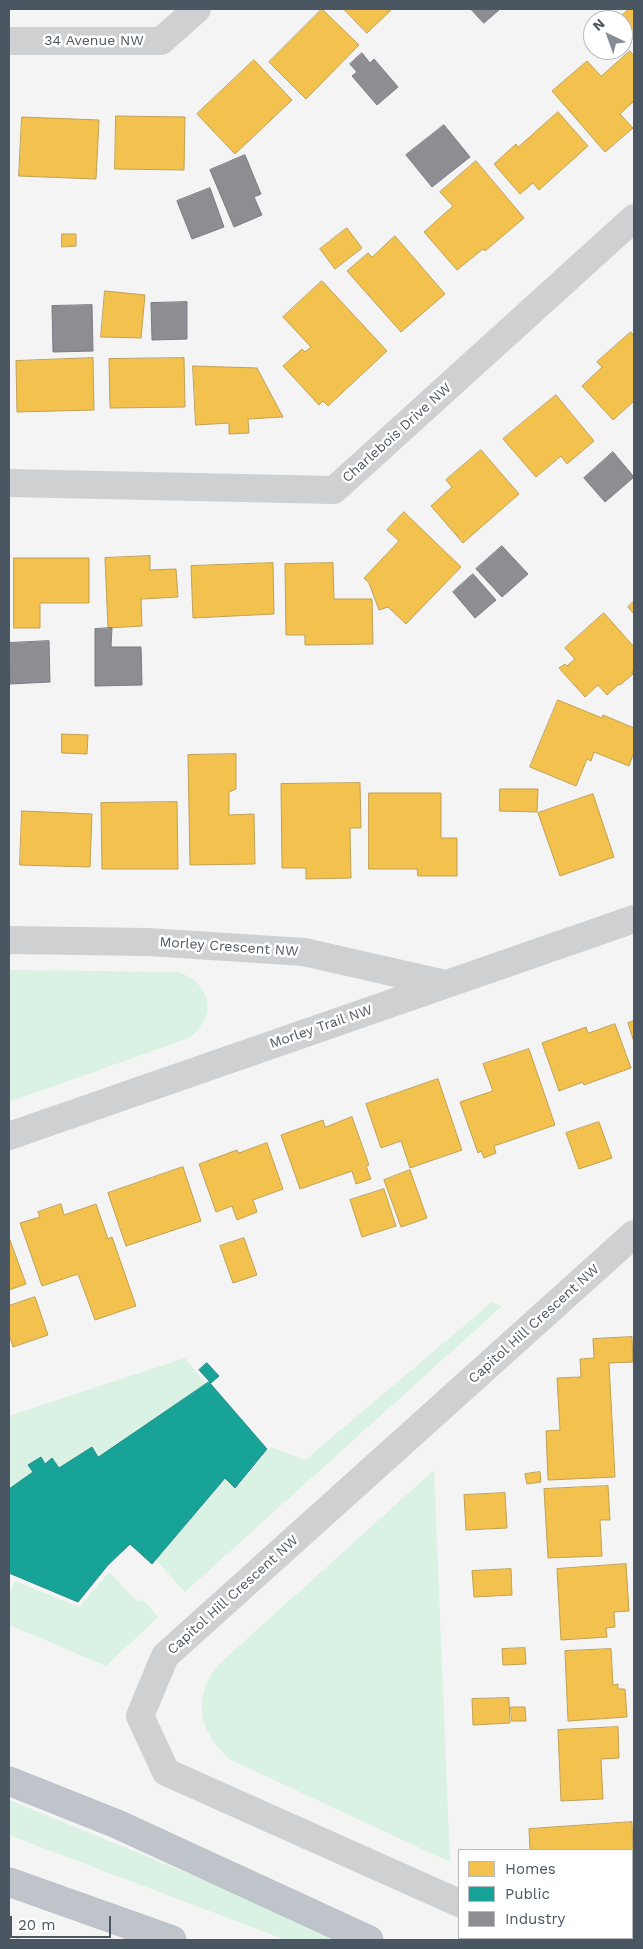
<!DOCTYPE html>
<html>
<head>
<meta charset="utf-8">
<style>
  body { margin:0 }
  #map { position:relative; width:643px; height:1949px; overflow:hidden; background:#f4f4f4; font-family:"Work Sans",sans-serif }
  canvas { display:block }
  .frame { position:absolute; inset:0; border:10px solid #4a5661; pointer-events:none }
  .legend { position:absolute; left:458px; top:1849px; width:175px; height:90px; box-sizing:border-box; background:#fff; border:1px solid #b7bbc0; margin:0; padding:6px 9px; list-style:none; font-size:15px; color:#4a5661 }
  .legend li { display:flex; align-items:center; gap:10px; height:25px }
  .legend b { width:25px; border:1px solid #b7bbc0 }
  .north { position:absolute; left:583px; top:10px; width:50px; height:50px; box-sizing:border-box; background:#fff; border:1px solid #b7bbc0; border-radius:50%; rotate:318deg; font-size:14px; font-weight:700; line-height:20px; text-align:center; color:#4a5661 }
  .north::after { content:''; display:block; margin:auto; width:18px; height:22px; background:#868d94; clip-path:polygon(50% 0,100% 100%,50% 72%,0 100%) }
  .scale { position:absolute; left:10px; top:1916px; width:101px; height:22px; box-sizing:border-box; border:2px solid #4a5661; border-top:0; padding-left:6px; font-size:15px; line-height:18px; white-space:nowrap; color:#4a5661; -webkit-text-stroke:4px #fff; paint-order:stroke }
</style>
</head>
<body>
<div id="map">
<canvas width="643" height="1949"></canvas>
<div class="frame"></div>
<ul class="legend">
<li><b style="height:14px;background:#f2c14e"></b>Homes</li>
<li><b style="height:14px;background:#17a398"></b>Public</li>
<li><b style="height:14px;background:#8d8d92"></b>Industry</li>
</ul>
<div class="north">N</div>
<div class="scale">20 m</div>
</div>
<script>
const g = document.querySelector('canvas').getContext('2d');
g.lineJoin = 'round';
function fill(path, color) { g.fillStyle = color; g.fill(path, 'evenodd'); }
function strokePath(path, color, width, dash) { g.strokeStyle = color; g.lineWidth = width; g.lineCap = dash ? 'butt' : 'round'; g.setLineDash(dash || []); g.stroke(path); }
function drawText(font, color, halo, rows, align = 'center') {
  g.font = font + ' "Work Sans",sans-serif'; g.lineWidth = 5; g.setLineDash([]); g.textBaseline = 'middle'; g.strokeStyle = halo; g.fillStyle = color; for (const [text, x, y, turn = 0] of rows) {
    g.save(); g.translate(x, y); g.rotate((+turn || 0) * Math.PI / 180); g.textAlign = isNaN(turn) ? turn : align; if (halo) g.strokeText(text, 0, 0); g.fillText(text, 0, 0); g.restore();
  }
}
fill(new Path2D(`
  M 9,970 L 179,972 C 212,985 218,1016 189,1038 L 9,1102 Z
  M 492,1302 L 502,1306 L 185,1592 L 156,1560 L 225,1478 L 236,1488 L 271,1447 L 305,1460 Z
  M 185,1358 L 206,1384 L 98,1457 L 59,1468 L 53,1459 L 45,1464 L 41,1457 L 29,1465 L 33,1472 L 9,1489 L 9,1416 Z
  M 434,1470 L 450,1862 L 229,1759 C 208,1738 194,1716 206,1685 C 209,1678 214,1671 218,1665 Z
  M 109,1572 L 138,1602 L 142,1599 L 158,1617 L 106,1666 L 9,1625 L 9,1596 L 15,1581 L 79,1607 Z
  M 9,1800 L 299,1919 L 347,1940 L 286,1940 L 9,1835 Z`), '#d9f2e3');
const homes = new Path2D(`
  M 322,9 L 359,45 L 306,99 L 269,62 Z
  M 344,9 L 392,9 L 367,33 Z
  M 629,9 L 634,9 L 634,41 L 623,28 L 623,20 L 617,20 Z
  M 630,51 L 634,56 L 634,101 L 620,114 L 633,128 L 605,152 L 552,91 L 587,61 L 601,76 Z
  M 254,60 L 292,100 L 235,154 L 197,114 Z
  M 558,112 L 588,146 L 539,190 L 533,183 L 520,194 L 494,164 L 516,144 L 518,147 Z
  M 116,116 L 185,117 L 184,170 L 115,169 Z
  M 22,117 L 99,120 L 96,179 L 19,176 Z
  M 476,161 L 524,218 L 485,251 L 483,249 L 457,270 L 424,232 L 453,206 L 440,192 Z
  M 347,228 L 362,248 L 335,269 L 320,249 Z
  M 62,234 L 76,234 L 76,246 L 62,247 Z
  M 395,236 L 445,294 L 401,332 L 347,271 L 368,253 L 372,257 Z
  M 322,281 L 387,351 L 328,406 L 323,401 L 319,405 L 283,366 L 302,349 L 305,352 L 311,347 L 283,317 Z
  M 105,291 L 145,295 L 141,338 L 101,337 Z
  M 631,332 L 634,336 L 634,401 L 613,420 L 582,386 L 602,367 L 597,362 Z
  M 93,358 L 94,410 L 17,412 L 16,361 Z
  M 184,358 L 185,407 L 110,408 L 109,359 Z
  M 193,366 L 257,368 L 283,417 L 248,419 L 249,433 L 229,434 L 229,423 L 196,425 Z
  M 556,395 L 594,441 L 567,464 L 561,456 L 536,477 L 503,439 Z
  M 481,450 L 519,494 L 463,543 L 431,506 L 452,487 L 446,480 Z
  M 404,512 L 461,567 L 406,624 L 388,607 L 379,610 L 369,583 L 364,578 L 399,541 L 387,530 Z
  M 150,556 L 150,570 L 176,569 L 178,597 L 141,599 L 142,626 L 108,628 L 105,558 Z
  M 14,558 L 89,558 L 89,603 L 40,603 L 40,628 L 14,628 Z
  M 273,563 L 274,614 L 193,618 L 191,566 Z
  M 333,563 L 334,599 L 372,599 L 373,644 L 305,645 L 305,635 L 286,635 L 285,564 Z
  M 634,601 L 634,614 L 628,607 Z
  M 604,613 L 634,647 L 634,670 L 632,672 L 633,674 L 620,685 L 619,684 L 607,695 L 598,685 L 585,697 L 559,668 L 565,664 L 567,666 L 575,659 L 565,648 Z
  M 558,700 L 602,718 L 603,715 L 634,728 L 634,752 L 629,766 L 594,752 L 591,761 L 587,759 L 576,786 L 530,767 Z
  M 62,734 L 88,735 L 87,754 L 62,753 Z
  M 236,754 L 236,789 L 229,792 L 229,815 L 254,814 L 255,864 L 190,865 L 188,755 Z
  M 360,783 L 361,828 L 350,828 L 351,878 L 306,879 L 306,868 L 282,868 L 281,784 Z
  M 500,789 L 538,789 L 537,812 L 500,811 Z
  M 369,793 L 441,793 L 441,838 L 457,838 L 457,876 L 418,876 L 417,869 L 369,869 Z
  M 593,794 L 614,857 L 560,876 L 538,813 Z
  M 177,802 L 178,869 L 102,869 L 101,803 Z
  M 22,811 L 92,814 L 90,867 L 20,865 Z
  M 634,1021 L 634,1042 L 628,1023 Z
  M 615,1024 L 631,1068 L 584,1085 L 583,1082 L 559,1091 L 542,1043 L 586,1027 L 588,1033 Z
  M 529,1049 L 555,1125 L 494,1146 L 496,1153 L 484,1158 L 481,1151 L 478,1153 L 460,1102 L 493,1091 L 483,1064 Z
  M 438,1079 L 462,1150 L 410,1168 L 401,1141 L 381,1148 L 366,1104 Z
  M 352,1117 L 369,1165 L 366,1166 L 371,1179 L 356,1184 L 352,1171 L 300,1189 L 281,1135 L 323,1120 L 325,1127 Z
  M 599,1122 L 612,1158 L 579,1169 L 566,1133 Z
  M 267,1143 L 283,1189 L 253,1200 L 257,1212 L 237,1220 L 232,1206 L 216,1212 L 199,1164 L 237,1150 L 238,1153 Z
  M 183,1167 L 201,1221 L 126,1246 L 108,1193 Z
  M 410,1170 L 427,1218 L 401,1227 L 384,1180 Z
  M 384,1189 L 396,1226 L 362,1237 L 350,1200 Z
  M 61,1204 L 64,1215 L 96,1204 L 108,1239 L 112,1237 L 136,1306 L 95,1320 L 78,1274 L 42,1286 L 20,1223 L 40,1217 L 38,1212 Z
  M 244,1238 L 257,1275 L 233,1283 L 220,1246 Z
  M 10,1240 L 26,1284 L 9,1290 L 9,1241 Z
  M 35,1297 L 48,1335 L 13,1347 L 9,1334 L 9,1306 Z
  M 632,1337 L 633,1362 L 609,1363 L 615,1477 L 548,1480 L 546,1431 L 560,1430 L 557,1378 L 581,1377 L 580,1359 L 594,1358 L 593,1339 Z
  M 540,1472 L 541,1482 L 527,1484 L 525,1474 Z
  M 608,1486 L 610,1520 L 600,1520 L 602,1556 L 548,1558 L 544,1489 Z
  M 505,1493 L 507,1528 L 466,1530 L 464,1495 Z
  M 626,1564 L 629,1611 L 614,1612 L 615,1627 L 606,1628 L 607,1637 L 561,1640 L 557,1569 Z
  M 511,1569 L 512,1595 L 474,1597 L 472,1571 Z
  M 525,1648 L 526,1664 L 503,1665 L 502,1649 Z
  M 611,1649 L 613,1685 L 618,1684 L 618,1689 L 625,1689 L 627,1717 L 568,1721 L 565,1651 Z
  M 509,1698 L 510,1723 L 473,1725 L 472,1699 Z
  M 511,1707 L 525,1707 L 526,1721 L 512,1721 Z
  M 618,1727 L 619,1758 L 601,1759 L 603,1799 L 561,1801 L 558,1730 Z
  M 632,1822 L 634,1880 L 632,1880 L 632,1850 L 530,1850 L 529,1829 Z`);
fill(homes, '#f2c14e');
strokePath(homes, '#c0a154', 1);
const public = new Path2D(`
  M 207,1363 L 219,1376 L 211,1383 L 199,1370 Z
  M 209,1382 L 267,1449 L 235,1488 L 225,1478 L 152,1564 L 130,1544 L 108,1565 L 78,1602 L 9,1573 L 9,1489 L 33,1472 L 28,1465 L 41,1457 L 45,1464 L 52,1458 L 59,1468 L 92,1447 L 98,1457 Z`);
fill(public, '#17a398');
strokePath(public, '#268c88', 1);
const industry = new Path2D(`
  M 471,9 L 500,9 L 484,23 Z
  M 362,53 L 370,63 L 374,59 L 398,87 L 377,105 L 352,76 L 357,72 L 350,64 Z
  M 444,125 L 470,157 L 432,187 L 406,155 Z
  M 245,155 L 261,194 L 254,197 L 262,215 L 234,227 L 210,170 Z
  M 210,188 L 224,227 L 192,239 L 177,201 Z
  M 187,302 L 187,339 L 152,340 L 151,303 Z
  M 92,305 L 93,351 L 53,352 L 52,306 Z
  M 613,452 L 634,477 L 605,502 L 584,478 Z
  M 502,546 L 528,574 L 502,597 L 476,569 Z
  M 473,574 L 496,600 L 475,618 L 453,592 Z
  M 112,628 L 111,647 L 141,647 L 142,685 L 95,686 L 95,629 Z
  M 49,641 L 50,682 L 10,684 L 9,643 Z`);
fill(industry, '#8d8d92');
strokePath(industry, '#797c83', 1);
const highway = new Path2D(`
  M 9,1781 L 117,1824 L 369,1940
  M 9,1882 L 172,1940`);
strokePath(highway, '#b9bec3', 29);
strokePath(new Path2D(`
  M 9,41 L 161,41 L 197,9
  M 9,483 L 334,490 L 634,218
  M 9,940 L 148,942 L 304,952 L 445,984
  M 9,1136 L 634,919
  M 459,1903 L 166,1772 L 140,1716 L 165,1656 L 634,1234
  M 540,1938 L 546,1940`), '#ced0d2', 28);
strokePath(highway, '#bec4c9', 28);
strokePath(new Path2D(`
  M 9,1935 L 22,1940`), '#c9cacc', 1);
drawText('14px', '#4a5661', '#fff', [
  ["34 Avenue NW",94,41],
  ["Charlebois Drive NW",397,433,-42],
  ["Morley Crescent NW",229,947,4],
  ["Morley Trail NW",321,1027,-19],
  ["Capitol Hill Crescent NW",534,1324,-42],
  ["Capitol Hill Crescent NW",233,1595,-42]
]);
</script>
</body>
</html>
